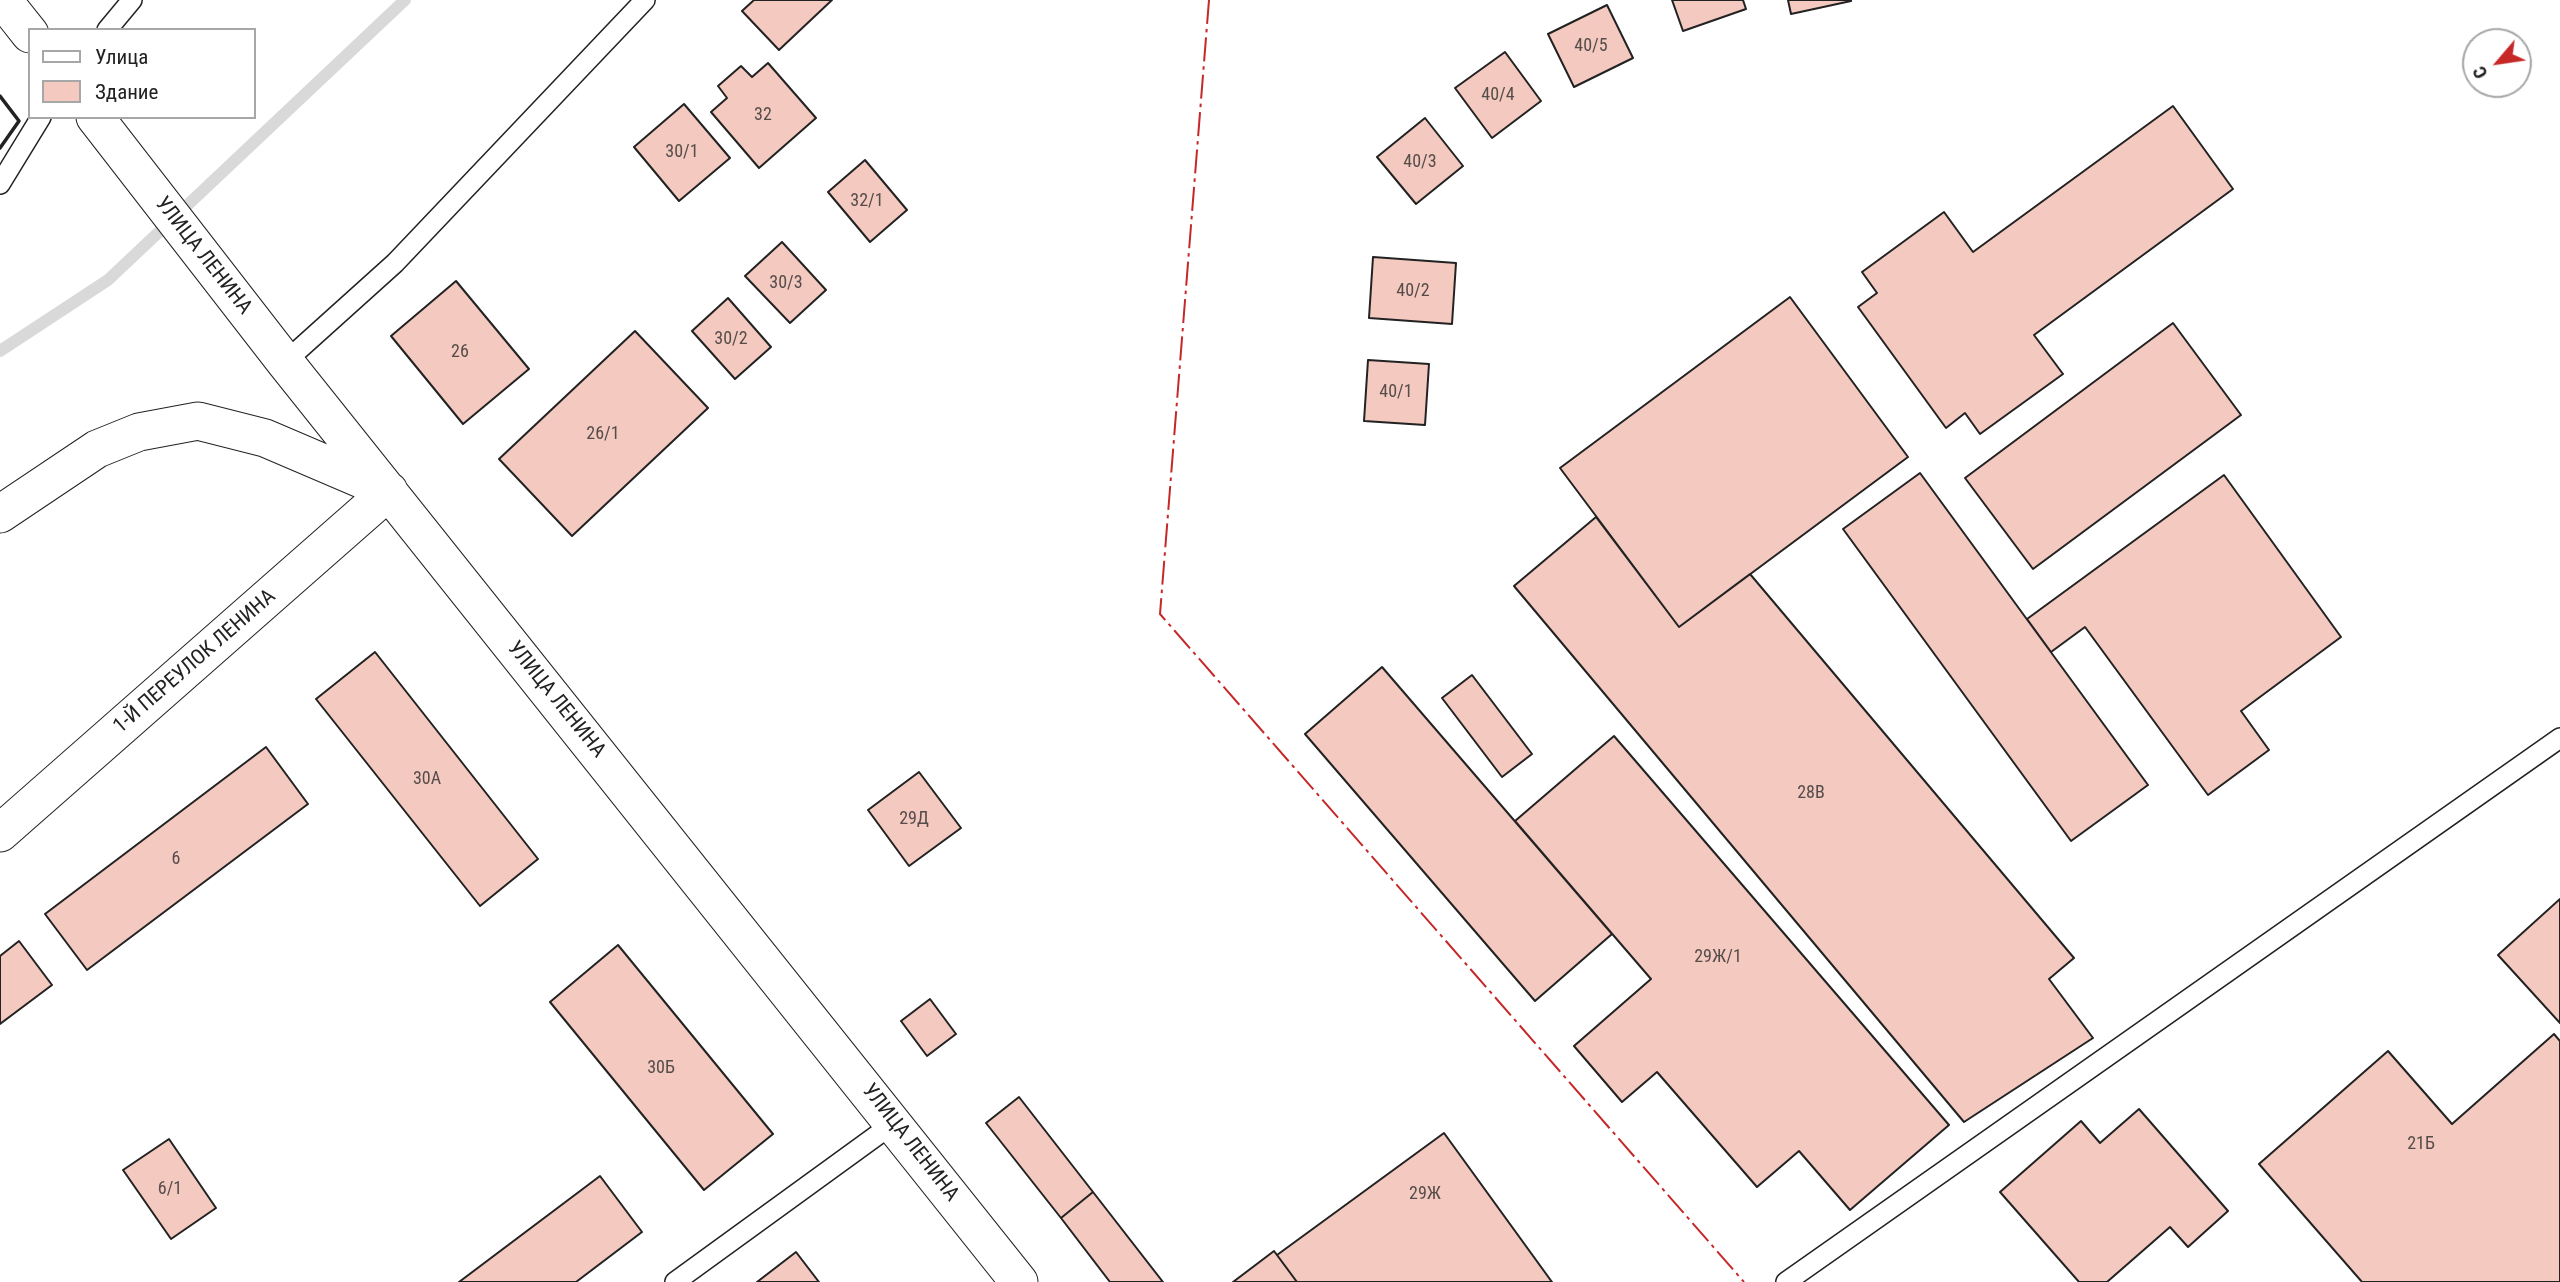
<!DOCTYPE html>
<html>
<head>
<meta charset="utf-8">
<style>
  body { margin:0 }
  #map { position:relative; width:2560px; height:1282px; overflow:hidden; background:#fff; font-family:"Roboto Condensed",sans-serif }
  canvas { display:block }
  .legend { position:absolute; left:28px; top:28px; width:228px; height:91px; box-sizing:border-box; background:#fff; border:2px solid #a7a7a7; margin:0; padding:9px 12px; list-style:none; font-size:21px; color:#222 }
  .legend li { display:flex; align-items:center; gap:14px; height:35px }
  .legend b { width:35px; border:2px solid #a7a7a7 }
  .north { position:absolute; left:2462px; top:28px; width:70px; height:70px; box-sizing:border-box; background:#fff; border:2px solid #a7a7a7; border-radius:50%; rotate:241deg; font-size:19px; font-weight:700; line-height:28px; text-align:center; color:#222 }
  .north::after { content:''; display:block; margin:auto; width:24px; height:32px; background:#c62828; clip-path:polygon(50% 0,100% 100%,50% 72%,0 100%) }
</style>
</head>
<body>
<div id="map">
<canvas width="2560" height="1282"></canvas>
<ul class="legend">
<li><b style="height:9px;background:#fff"></b>Улица</li>
<li><b style="height:19px;background:#f3c9c0"></b>Здание</li>
</ul>
<div class="north">С</div>
</div>
<script>
const g = document.querySelector('canvas').getContext('2d');
g.lineJoin = 'round';
function strokePath(path, color, width, dash) { g.strokeStyle = color; g.lineWidth = width; g.lineCap = dash ? 'butt' : 'round'; g.setLineDash(dash || []); g.stroke(path); }
function fill(path, color) { g.fillStyle = color; g.fill(path, 'evenodd'); }
function drawText(font, color, halo, rows, align = 'center') {
  g.font = font + ' "Roboto Condensed",sans-serif'; g.lineWidth = 5; g.setLineDash([]); g.textBaseline = 'middle'; g.strokeStyle = halo; g.fillStyle = color; for (const [text, x, y, turn = 0] of rows) {
    g.save(); g.translate(x, y); g.rotate((+turn || 0) * Math.PI / 180); g.textAlign = isNaN(turn) ? turn : align; if (halo) g.strokeText(text, 0, 0); g.fillText(text, 0, 0); g.restore();
  }
}
strokePath(new Path2D(`
  M 0,351 L 108,280 L 405,0`), '#d9d9d9', 12);
const building = new Path2D(`
  M 754,0 L 832,0 L 779,50 L 742,11 Z
  M 1672,0 L 1743,0 L 1746,9 L 1683,31 Z
  M 1788,0 L 1851,0 L 1851,1 L 1791,14 Z
  M 1607,5 L 1633,58 L 1574,87 L 1548,34 Z
  M 1505,52 L 1541,101 L 1492,138 L 1455,88 Z
  M 768,63 L 816,118 L 759,168 L 711,112 L 727,98 L 718,86 L 741,66 L 752,77 Z
  M 684,104 L 730,158 L 679,201 L 634,147 Z
  M 2173,106 L 2233,189 L 2034,335 L 2063,374 L 1980,434 L 1965,413 L 1946,428 L 1858,307 L 1877,293 L 1862,272 L 1944,212 L 1973,252 Z
  M 1425,118 L 1463,166 L 1416,204 L 1377,157 Z
  M 865,160 L 907,210 L 870,242 L 828,192 Z
  M 782,242 L 826,290 L 790,323 L 745,276 Z
  M 1373,257 L 1456,263 L 1452,324 L 1369,318 Z
  M 456,281 L 529,369 L 463,424 L 391,336 Z
  M 1790,297 L 1908,457 L 1679,627 L 1560,468 Z
  M 728,298 L 771,347 L 735,379 L 692,331 Z
  M 2173,323 L 2241,415 L 2033,569 L 1965,478 Z
  M 635,331 L 708,408 L 572,536 L 499,459 Z
  M 1368,360 L 1429,364 L 1425,425 L 1364,421 Z
  M 1920,473 L 2148,785 L 2071,841 L 1843,529 Z
  M 2224,475 L 2341,637 L 2241,711 L 2269,750 L 2208,795 L 2085,627 L 2051,652 L 2027,619 Z
  M 1596,517 L 1679,627 L 1750,574 L 2074,958 L 2049,979 L 2093,1038 L 1964,1122 L 1514,586 Z
  M 375,652 L 538,859 L 480,906 L 316,699 Z
  M 1382,667 L 1612,934 L 1535,1001 L 1305,734 Z
  M 1472,675 L 1532,754 L 1502,777 L 1442,698 Z
  M 1614,736 L 1949,1125 L 1850,1210 L 1799,1151 L 1757,1187 L 1657,1072 L 1622,1102 L 1574,1046 L 1651,979 L 1515,821 Z
  M 266,747 L 308,804 L 87,970 L 45,914 Z
  M 919,772 L 961,828 L 909,866 L 868,810 Z
  M 2560,899 L 2560,1023 L 2498,955 Z
  M 19,941 L 52,985 L 0,1024 L 0,956 Z
  M 618,945 L 773,1134 L 704,1190 L 550,1002 Z
  M 930,999 L 956,1034 L 927,1056 L 901,1021 Z
  M 2554,1034 L 2560,1041 L 2560,1282 L 2362,1282 L 2259,1164 L 2388,1051 L 2452,1124 Z
  M 1019,1097 L 1093,1192 L 1061,1218 L 986,1123 Z
  M 2139,1109 L 2228,1211 L 2188,1247 L 2170,1227 L 2107,1282 L 2079,1282 L 2000,1192 L 2081,1121 L 2100,1143 Z
  M 1444,1133 L 1552,1282 L 1297,1282 L 1277,1255 Z
  M 169,1139 L 216,1208 L 171,1239 L 123,1170 Z
  M 600,1176 L 642,1232 L 576,1282 L 459,1282 Z
  M 1093,1192 L 1163,1282 L 1110,1282 L 1061,1218 Z
  M 1274,1251 L 1297,1282 L 1233,1282 Z
  M 796,1252 L 819,1282 L 757,1282 Z`);
fill(building, '#f3c9c0');
strokePath(building, '#222', 2);
const lane = new Path2D(`
  M 107,30 L 132,0
  M 0,184 L 41,117
  M 285,362 L 395,263 L 645,0
  M 675,1282 L 894,1123
  M 1786,1282 L 2560,738`);
const street = new Path2D(`
  M 3,0 L 30,34
  M 95,117 L 285,362 L 1019,1282
  M 0,514 L 97,449 L 139,432 L 198,421 L 265,438 L 389,491 L 0,833`);
strokePath(lane, '#222', 22);
strokePath(street, '#222', 39);
strokePath(lane, '#fff', 19);
strokePath(street, '#fff', 37);
strokePath(new Path2D(`
  M 0,96 L 19,121 L 0,148`), '#222', 3.5);
strokePath(new Path2D(`
  M 1209,0 L 1160,614 L 1744,1282`), '#c62828', 2, [24, 5, 3.5, 5]);
drawText('18px', '#564c4a', null, [
  ["40/5",1591,46],
  ["40/4",1498,95],
  ["32",763,115],
  ["30/1",682,152],
  ["40/3",1420,162],
  ["32/1",867,201],
  ["30/3",786,283],
  ["40/2",1413,291],
  ["30/2",731,339],
  ["26",460,352],
  ["40/1",1396,392],
  ["26/1",603,434],
  ["30А",427,779],
  ["28В",1811,793],
  ["29Д",914,819],
  ["6",176,859],
  ["29Ж/1",1718,957],
  ["30Б",661,1068],
  ["21Б",2421,1144],
  ["6/1",170,1189],
  ["29Ж",1425,1194]
]);
drawText('21px', '#222', '#fff', [
  ["УЛИЦА ЛЕНИНА",203,256,52],
  ["1-Й ПЕРЕУЛОК ЛЕНИНА",195,662,-41],
  ["УЛИЦА ЛЕНИНА",556,700,51],
  ["УЛИЦА ЛЕНИНА",910,1143,52]
]);
</script>
</body>
</html>
